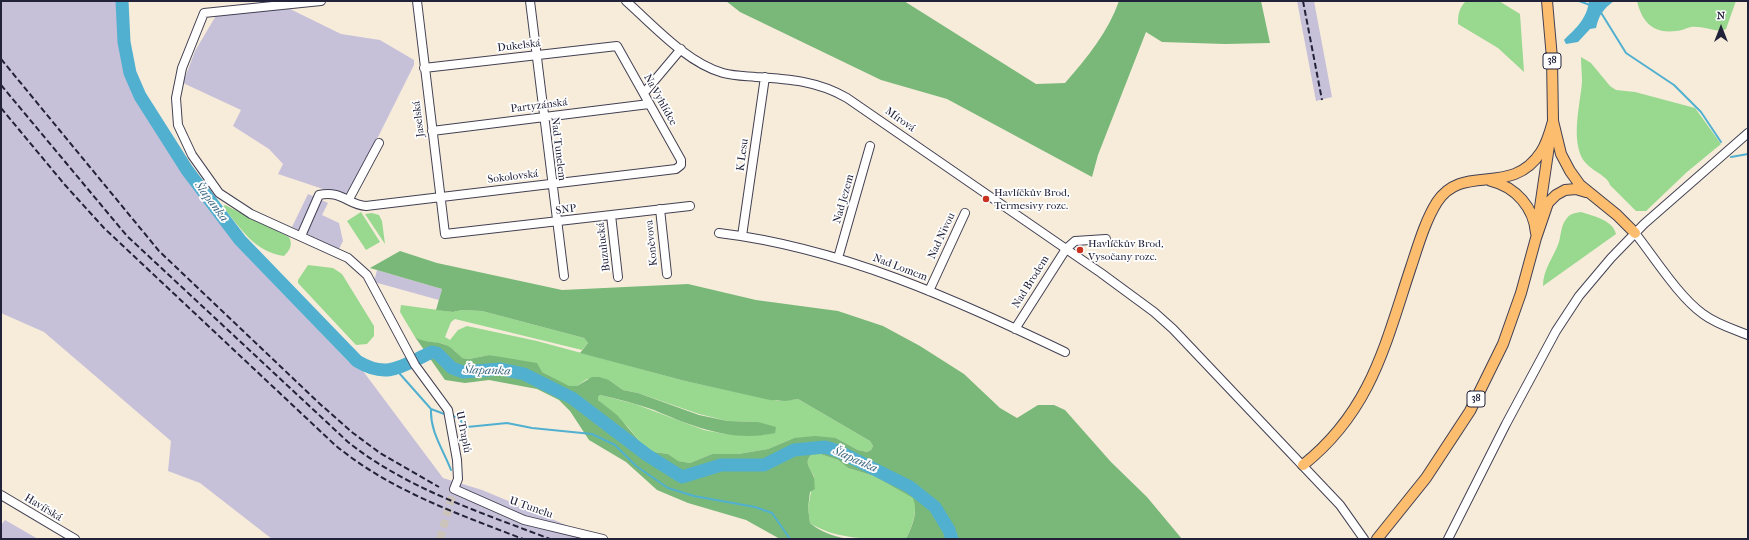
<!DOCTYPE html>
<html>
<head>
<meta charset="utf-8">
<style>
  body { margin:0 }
  #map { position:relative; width:1749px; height:540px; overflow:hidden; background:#f7ecda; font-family:"IM FELL French Canon",serif }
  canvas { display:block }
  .frame { position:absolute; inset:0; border:2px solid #22223b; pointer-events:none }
  .north { position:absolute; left:1701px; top:8px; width:40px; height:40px; -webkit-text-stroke:3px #fff; paint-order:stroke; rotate:0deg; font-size:11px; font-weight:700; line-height:16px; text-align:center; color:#22223b }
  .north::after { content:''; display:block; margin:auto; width:14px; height:18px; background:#22223b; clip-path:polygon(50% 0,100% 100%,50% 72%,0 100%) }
</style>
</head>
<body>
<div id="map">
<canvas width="1749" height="540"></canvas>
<div class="frame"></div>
<div class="north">N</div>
</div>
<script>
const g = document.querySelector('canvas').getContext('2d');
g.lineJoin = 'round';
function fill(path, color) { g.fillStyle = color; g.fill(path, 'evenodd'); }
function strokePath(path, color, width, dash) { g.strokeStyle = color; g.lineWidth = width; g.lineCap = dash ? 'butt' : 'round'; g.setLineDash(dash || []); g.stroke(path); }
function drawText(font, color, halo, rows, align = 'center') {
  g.font = font + ' "IM FELL French Canon",serif'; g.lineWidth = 3.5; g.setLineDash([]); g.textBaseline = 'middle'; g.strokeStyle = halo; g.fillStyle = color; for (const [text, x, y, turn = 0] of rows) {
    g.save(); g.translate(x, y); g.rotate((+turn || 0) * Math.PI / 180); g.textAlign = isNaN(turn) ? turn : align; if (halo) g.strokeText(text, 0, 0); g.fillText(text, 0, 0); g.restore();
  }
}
fill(new Path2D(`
  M 1,1 L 116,1 L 125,72 L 140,106 L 224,228 L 244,252 L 348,361 L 363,371 L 443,478 L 482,490 L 566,525 L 592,539 L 272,539 L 200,483 L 168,471 L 171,441 L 44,332 L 1,313 Z
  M 1297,1 L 1314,1 L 1332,97 L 1316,101 Z
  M 288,8 L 341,34 L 380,40 L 414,60 L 414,65 L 378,137 L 348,193 L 338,194 L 278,174 L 283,164 L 269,149 L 233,126 L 241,110 L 183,83 L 195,51 L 217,14 Z
  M 308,194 L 328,203 L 322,215 L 339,223 L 343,241 L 339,249 L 292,227 Z
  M 377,270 L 442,289 L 439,300 L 374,282 Z
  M 5,520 L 38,539 L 1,539 L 1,525 Z`), '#c7c0d9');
fill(new Path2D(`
  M 1466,1 L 1499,1 L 1520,14 L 1524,72 L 1498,48 L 1458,24 C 1458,14 1459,8 1466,1 Z
  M 1637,1 L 1736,1 L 1726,29 L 1721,31 C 1711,30 1701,26 1691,27 C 1686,28 1681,31 1676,31 C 1653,34 1642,22 1637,1 Z
  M 1581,57 L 1591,63 L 1610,86 L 1616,90 L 1635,92 L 1695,108 L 1721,144 L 1687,172 L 1646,211 L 1636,211 L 1610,185 C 1608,175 1587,170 1581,156 C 1572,134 1580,105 1582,82 C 1582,74 1581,65 1581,57 Z
  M 225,205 L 289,237 C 293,245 290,250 284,256 C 254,252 241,228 223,207 Z
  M 361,212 L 380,242 L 366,250 L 347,221 Z
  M 1581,212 C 1593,216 1613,220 1616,234 L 1543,286 C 1543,269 1554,257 1559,242 C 1561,234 1561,225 1567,218 C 1571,213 1576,213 1581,212 Z
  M 372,213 L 379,215 L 382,221 L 385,244 L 365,214 Z
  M 308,265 L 333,268 L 342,274 L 374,326 L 374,336 L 367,344 L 356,345 L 298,283 L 298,280 Z
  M 401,305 L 453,312 L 462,310 L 482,311 L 584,338 L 588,343 L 582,350 L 455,319 L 451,322 L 445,337 L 450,340 L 458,330 L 467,326 L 537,341 L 685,381 L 778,401 L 798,399 L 870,441 L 873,446 L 871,450 L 867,452 L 858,450 L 836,438 L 794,438 L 768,449 L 738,454 L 712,454 L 690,463 L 677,461 L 668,454 L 654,452 L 642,444 L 628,427 L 598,400 L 598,397 L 600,395 L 635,404 L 704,430 L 725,434 L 766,435 L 758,422 L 728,421 L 699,414 L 638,393 L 623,390 L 609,380 L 587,379 L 577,386 L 569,387 L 542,372 L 511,360 L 489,355 L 469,359 L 461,358 L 455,351 L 444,344 L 421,341 L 415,337 L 400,312 Z
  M 817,453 L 838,460 L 848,468 L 874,476 L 914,498 C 917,512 913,524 907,537 L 903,539 C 871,539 836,540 810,523 L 808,508 L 814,476 C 809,467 804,462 812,454 Z`), '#98d88f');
fill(new Path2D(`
  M 726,1 L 904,1 L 1036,84 L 1065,83 C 1087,58 1108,32 1119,1 L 1261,1 L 1270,43 L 1225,44 L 1162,42 L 1146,32 L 1098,155 L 1092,177 L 947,99 L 881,80 L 740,12 Z
  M 400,251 L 437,263 L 562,290 L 688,284 L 756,300 L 838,311 L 883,326 L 920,346 L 964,374 L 1000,408 L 1017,418 L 1038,405 L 1054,405 L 1065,410 L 1111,462 L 1147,497 L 1182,539 L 956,539 L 949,519 L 944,532 L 947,539 L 903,539 L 907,537 C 913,524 918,512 913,498 L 874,476 L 848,468 L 838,460 L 817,453 L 812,454 C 804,462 809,466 813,475 C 815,479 814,484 815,489 L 810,492 L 808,508 L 810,523 C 821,532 833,536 847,539 L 780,539 L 746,520 L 688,503 L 657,490 L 626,462 L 589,440 L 570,411 L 559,400 L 537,389 L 489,380 L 465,383 L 445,380 L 415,337 C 424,343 433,341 443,344 C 451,346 457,353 462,358 L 469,359 L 489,355 L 537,363 L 542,372 L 569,386 L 577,386 L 592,377 L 599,377 L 609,380 L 623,390 L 638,393 L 699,415 L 728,421 L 758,422 L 776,427 L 775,433 C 733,443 691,426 654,410 C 637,404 618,399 600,395 L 598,397 L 598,400 L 617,415 L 642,444 L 654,452 L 668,454 L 678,461 L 690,463 L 712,454 L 738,454 L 768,449 L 794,438 L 815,436 L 836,438 L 858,450 L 867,452 L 871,450 L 873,446 L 870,441 L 798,399 L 785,401 L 770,400 L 685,381 L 580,353 L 588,343 L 584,338 L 482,311 L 462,310 L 453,312 L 436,310 L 442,289 L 370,268 Z`), '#7ab87a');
fill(new Path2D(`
  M 1589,1 L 1614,1 C 1603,9 1599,15 1596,28 L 1590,29 L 1578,42 L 1566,44 L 1564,40 C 1576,28 1587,19 1589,1 Z`), '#51b0d0');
strokePath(new Path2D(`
  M 1579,1 L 1590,5
  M 1600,11 L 1626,53 L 1674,85 L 1701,112 L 1721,142
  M 1731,157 L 1748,154
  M 399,367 L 400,374 L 431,409 C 430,432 443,449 451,470
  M 431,409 L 447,415
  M 451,416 L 457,417 L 467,427 L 507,423 L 532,428 L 592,434 L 615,445 L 636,466 L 668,488 L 694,496 L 755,507 L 772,513 L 790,539`), '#51b0d0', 2);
strokePath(new Path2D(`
  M 122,1 L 124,42 L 130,73 L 140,96 L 187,170 L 240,240 L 357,361 C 388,380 403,365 432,352 L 437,353 L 452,368 L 463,372 L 501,369 L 524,374 L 572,398 L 647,455 L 682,477 L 721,465 L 764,465 L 794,450 L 825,447 L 838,451 L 910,487 L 935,507 L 949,530 L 952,539`), '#51b0d0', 13);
strokePath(new Path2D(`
  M 440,539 L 454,489`), '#ccc4ba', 8, [8, 4]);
const minor = new Path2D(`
  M 321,1 L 204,13 L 182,68 L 176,98 L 178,125 L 192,155 L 219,193 L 251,214 L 348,258 L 367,275 L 415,365 L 448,410 L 457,460 L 458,479 L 454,489 L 524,520 L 603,539
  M 417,1 L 445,234 L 690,206
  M 530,1 L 564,276
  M 626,1 C 653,25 687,63 723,73 C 734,76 745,76 756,77 C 789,79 818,81 847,98 L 1101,273 L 1154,312 L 1173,329 L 1340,505 L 1364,539
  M 644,93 L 681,49
  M 432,131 L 649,104
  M 349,199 L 379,143
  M 660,209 L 667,274
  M 611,215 L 618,277
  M 719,233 C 843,248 953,299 1065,352
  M 1635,233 C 1654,257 1679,297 1703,314 C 1716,324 1733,329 1748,335
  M 301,236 L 319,195 C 342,190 348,205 366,206 L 676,169 L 681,165 L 681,160 L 617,46 L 424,68
  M 742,236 L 765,77
  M 838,258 L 870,146
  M 929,291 L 965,213
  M 1015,329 L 1066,249 L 1075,241 L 1106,239
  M 1,495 L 75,539
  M 1448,539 L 1506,424 L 1556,331 L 1579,296 L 1611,258 L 1644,224 L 1748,133`);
const major = new Path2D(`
  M 1547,1 L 1552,58 L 1553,121 L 1561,154 L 1570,171 L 1580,185 L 1617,215 L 1635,233
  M 1491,181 C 1516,187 1534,208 1536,233
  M 1539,214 L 1550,139
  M 1303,465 C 1371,411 1385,345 1411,267 C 1418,246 1425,221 1437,202 C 1463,162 1511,198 1541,152 C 1547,143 1550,132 1553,121
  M 1377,539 L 1426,478 L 1470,411 L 1503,344 L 1521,293 L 1536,238 L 1548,203 L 1556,195 L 1565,190 L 1576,189 L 1586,192`);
strokePath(minor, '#424053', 10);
strokePath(major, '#424053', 12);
strokePath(minor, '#fff', 8);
strokePath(major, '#fcbd6f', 10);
strokePath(new Path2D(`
  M 1303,1 L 1322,100
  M 1,59 L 159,251 L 320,404 L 353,433 L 380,453 L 439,487
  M 1,85 L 127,236 L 348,442 C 407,489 480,512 550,539
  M 1,108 L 65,185 L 104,228 L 335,445 C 391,491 456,513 523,539`), '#22223b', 2, [6, 3]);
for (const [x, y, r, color] of [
  [986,199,4,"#c8321e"],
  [1080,250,4,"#c8321e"]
]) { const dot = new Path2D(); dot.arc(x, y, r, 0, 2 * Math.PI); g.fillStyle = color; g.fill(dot); strokePath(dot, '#fff', 1.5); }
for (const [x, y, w] of [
  [1552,61,18],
  [1476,399,18]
]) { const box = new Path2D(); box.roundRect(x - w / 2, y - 8, w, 16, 3); g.fillStyle = '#fff'; g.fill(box); strokePath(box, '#22223b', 1); }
drawText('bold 10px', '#22223b', null, [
  ["38",1552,61],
  ["38",1476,399]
]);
drawText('11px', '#22223b', '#fff', [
  ["Dukelská",519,46,-7],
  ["Na Vyhlídce",660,100,61],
  ["Partyzánská",539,106,-7],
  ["Jaselská",419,119,-97],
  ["Mírová",900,120,35],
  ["Nad Tunelem",558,149,83],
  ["K Lesu",743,155,-82],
  ["Sokolovská",513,177,-7],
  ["Nad Jezem",844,199,-74],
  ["SNP",566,210,-7],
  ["Nad Nivou",942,236,-65],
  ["Koněvova",652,243,-96],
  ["Buzulucká",604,247,-97],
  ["Nad Lomem",900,268,21],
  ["Nad Brodem",1031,282,-58],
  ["U Traplů",463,432,79],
  ["Havířská",43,508,31],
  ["U Tunelu",531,508,19]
]);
drawText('11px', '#22223b', '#fff', [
  ["Havlíčkův Brod,",994,193],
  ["Termesivy rozc.",994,206],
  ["Havlíčkův Brod,",1088,244],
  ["Vysočany rozc.",1088,257]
], 'left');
drawText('italic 12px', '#37627e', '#fff', [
  ["Šlapanka",211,202,53],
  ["Šlapanka",487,371,2],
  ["Šlapanka",855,460,24]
]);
</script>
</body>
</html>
